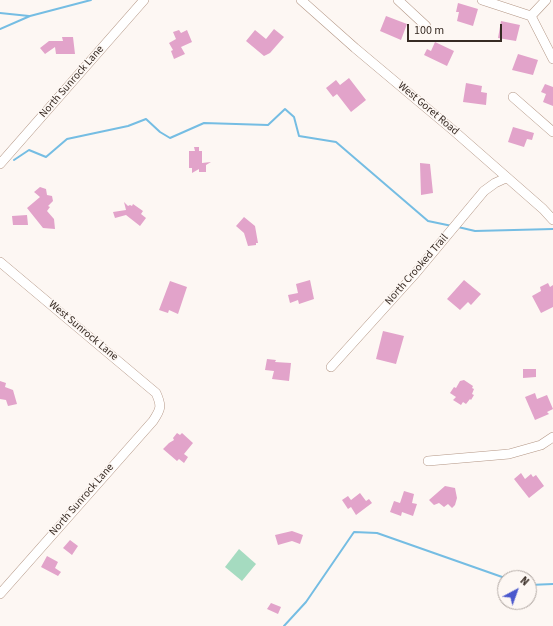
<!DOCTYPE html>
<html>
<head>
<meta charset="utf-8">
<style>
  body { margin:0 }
  #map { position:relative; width:553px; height:626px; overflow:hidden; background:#fdf7f3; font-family:"Source Sans 3",sans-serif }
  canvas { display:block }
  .north { position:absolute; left:497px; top:570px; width:40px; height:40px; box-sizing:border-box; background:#fdf7f3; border:1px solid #aea5a0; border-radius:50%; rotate:41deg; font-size:11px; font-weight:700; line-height:16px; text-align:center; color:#372b24 }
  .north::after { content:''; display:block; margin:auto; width:14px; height:18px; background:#4b58cd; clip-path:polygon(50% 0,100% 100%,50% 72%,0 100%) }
  .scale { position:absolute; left:407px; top:24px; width:95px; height:18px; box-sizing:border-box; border:2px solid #372b24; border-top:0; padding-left:5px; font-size:12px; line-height:14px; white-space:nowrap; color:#372b24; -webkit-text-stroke:3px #fdf7f3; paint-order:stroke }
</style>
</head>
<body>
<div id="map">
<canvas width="553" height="626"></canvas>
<div class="north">N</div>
<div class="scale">100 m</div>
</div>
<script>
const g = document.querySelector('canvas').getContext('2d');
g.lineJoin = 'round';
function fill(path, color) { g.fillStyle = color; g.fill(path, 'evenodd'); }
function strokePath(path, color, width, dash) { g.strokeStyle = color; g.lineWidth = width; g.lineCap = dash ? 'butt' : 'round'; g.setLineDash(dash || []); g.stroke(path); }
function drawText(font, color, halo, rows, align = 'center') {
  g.font = font + ' "Source Sans 3",sans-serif'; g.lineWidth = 3; g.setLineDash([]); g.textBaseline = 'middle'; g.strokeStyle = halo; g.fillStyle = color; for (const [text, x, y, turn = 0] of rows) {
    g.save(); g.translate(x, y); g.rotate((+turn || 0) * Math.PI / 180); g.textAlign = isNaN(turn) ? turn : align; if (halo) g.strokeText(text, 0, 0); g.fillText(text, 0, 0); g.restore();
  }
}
fill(new Path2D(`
  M 239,549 L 256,564 L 242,581 L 225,567 Z`), '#a5dbc0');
strokePath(new Path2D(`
  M 0,13 L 29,16
  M 0,29 L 30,16 L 91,0
  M 14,160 L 29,150 L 46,157 L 67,139 L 128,126 L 146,119 L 160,132 L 170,138 L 204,123 L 268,125 L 285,109 L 294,117 L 299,136 L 336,142 L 428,221 L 452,226
  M 458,227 L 475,231 L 553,229
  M 529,585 L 553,584
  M 284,626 L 306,602 L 354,532 L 377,533 L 505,578`), '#75bde3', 2);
fill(new Path2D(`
  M 458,3 L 478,9 L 473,26 L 457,21 L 459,12 L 456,12 Z
  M 386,16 L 407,24 L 401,40 L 380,31 Z
  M 501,21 L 520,25 L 516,41 L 498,38 Z
  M 274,29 L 284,37 L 270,53 L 264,56 L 246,41 L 255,30 L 266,39 Z
  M 179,30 L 181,33 L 187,30 L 192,42 L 181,47 L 185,54 L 174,59 L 171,51 L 173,50 L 169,43 L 176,39 L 173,32 Z
  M 62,37 L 73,37 L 75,54 L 56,54 L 55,47 L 45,54 L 40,48 L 49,41 L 63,41 Z
  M 435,42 L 454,51 L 447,66 L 424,55 L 427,49 L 431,51 Z
  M 518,54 L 538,60 L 533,75 L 512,70 Z
  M 349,78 L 366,100 L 351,112 L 337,94 L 333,97 L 326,88 L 336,80 L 340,85 Z
  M 466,83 L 482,86 L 481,92 L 487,93 L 486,105 L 463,102 Z
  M 545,84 L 553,87 L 553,106 L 543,102 L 546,94 L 541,92 Z
  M 513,127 L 534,133 L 532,140 L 527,139 L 524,147 L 508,142 Z
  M 194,147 L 199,147 L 199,151 L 202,151 L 202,163 L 211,162 L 206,165 L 206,172 L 199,172 L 199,169 L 192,173 L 192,168 L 189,168 L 189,151 L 195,151 Z
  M 420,163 L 430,164 L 433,193 L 421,195 Z
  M 40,187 L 46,189 L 47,195 L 52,196 L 53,201 L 48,206 L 50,207 L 47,211 L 54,219 L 55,229 L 43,228 L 27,208 L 40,197 L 34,192 Z
  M 124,202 L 128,206 L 130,205 L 132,206 L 133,204 L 143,211 L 141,214 L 146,218 L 140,226 L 126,215 L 115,218 L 113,212 L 126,210 Z
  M 27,215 L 28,225 L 13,225 L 12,216 Z
  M 244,217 L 255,226 L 258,243 L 256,243 L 256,245 L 248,246 L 244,233 L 236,226 Z
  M 310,280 L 314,299 L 299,304 L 298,300 L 290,303 L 288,295 L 298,293 L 296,284 Z
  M 464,280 L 481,294 L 471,305 L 468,302 L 460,310 L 447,299 Z
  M 170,281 L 187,287 L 178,314 L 169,310 L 168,313 L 159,310 Z
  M 548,283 L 550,287 L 553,285 L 553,307 L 541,313 L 532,296 L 541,291 L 540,287 Z
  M 383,331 L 404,336 L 396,364 L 376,359 Z
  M 267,359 L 276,360 L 275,362 L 291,363 L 289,381 L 272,379 L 274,371 L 265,370 Z
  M 523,369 L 536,369 L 536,377 L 523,378 Z
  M 464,380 L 473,386 L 472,388 L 474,389 L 472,394 L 474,395 L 471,400 L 470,399 L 466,404 L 463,402 L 461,405 L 453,400 L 456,397 L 450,393 L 454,387 L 456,388 L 460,381 Z
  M 0,381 L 6,383 L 5,387 L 13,390 L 17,404 L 8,406 L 6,400 L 0,399 Z
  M 535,393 L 537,399 L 547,395 L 553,409 L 547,412 L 549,414 L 535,420 L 525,397 Z
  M 177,433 L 180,435 L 182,433 L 193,443 L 184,454 L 188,457 L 184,463 L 179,459 L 177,461 L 163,449 L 169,443 L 174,440 L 173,438 Z
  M 521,473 L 525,479 L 531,474 L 533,477 L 536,475 L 544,486 L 529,498 L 514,479 Z
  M 445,486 L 455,488 L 457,498 L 455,505 L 452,508 L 448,504 L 444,507 L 439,503 L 434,505 L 429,500 Z
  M 404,491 L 414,494 L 412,503 L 417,504 L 413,516 L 402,512 L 401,516 L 390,512 L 394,501 L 400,503 Z
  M 360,493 L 366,501 L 369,499 L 372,503 L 356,515 L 351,507 L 348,509 L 342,500 L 348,496 L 351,500 Z
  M 292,531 L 303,535 L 300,544 L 292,541 L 278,545 L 275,535 Z
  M 70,540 L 78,546 L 72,555 L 63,548 Z
  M 47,556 L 58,562 L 55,568 L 61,572 L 58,576 L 41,567 Z
  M 271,603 L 281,607 L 278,614 L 267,609 Z`), '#e2a3ca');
const minor = new Path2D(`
  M 301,0 L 355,48 L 454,131 L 543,209 L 553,220
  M 398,0 L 426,26
  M 482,0 L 531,16 L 553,59
  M 531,16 L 546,0
  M 513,97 L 553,132
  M 0,164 L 144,0
  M 0,262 L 156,393 C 162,406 161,409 153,421 L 0,594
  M 331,367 L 414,275 L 484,191 L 495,183 L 506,178
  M 428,461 L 509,454 L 541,445 L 553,437`);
strokePath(minor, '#b39685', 10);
strokePath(minor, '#fff', 9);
drawText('11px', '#372b24', '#fdf7f3', [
  ["North Sunrock Lane",72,82,-49],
  ["West Goret Road",428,109,40],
  ["North Crooked Trail",417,270,-49],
  ["West Sunrock Lane",83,331,40],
  ["North Sunrock Lane",82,500,-49]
]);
</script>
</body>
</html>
